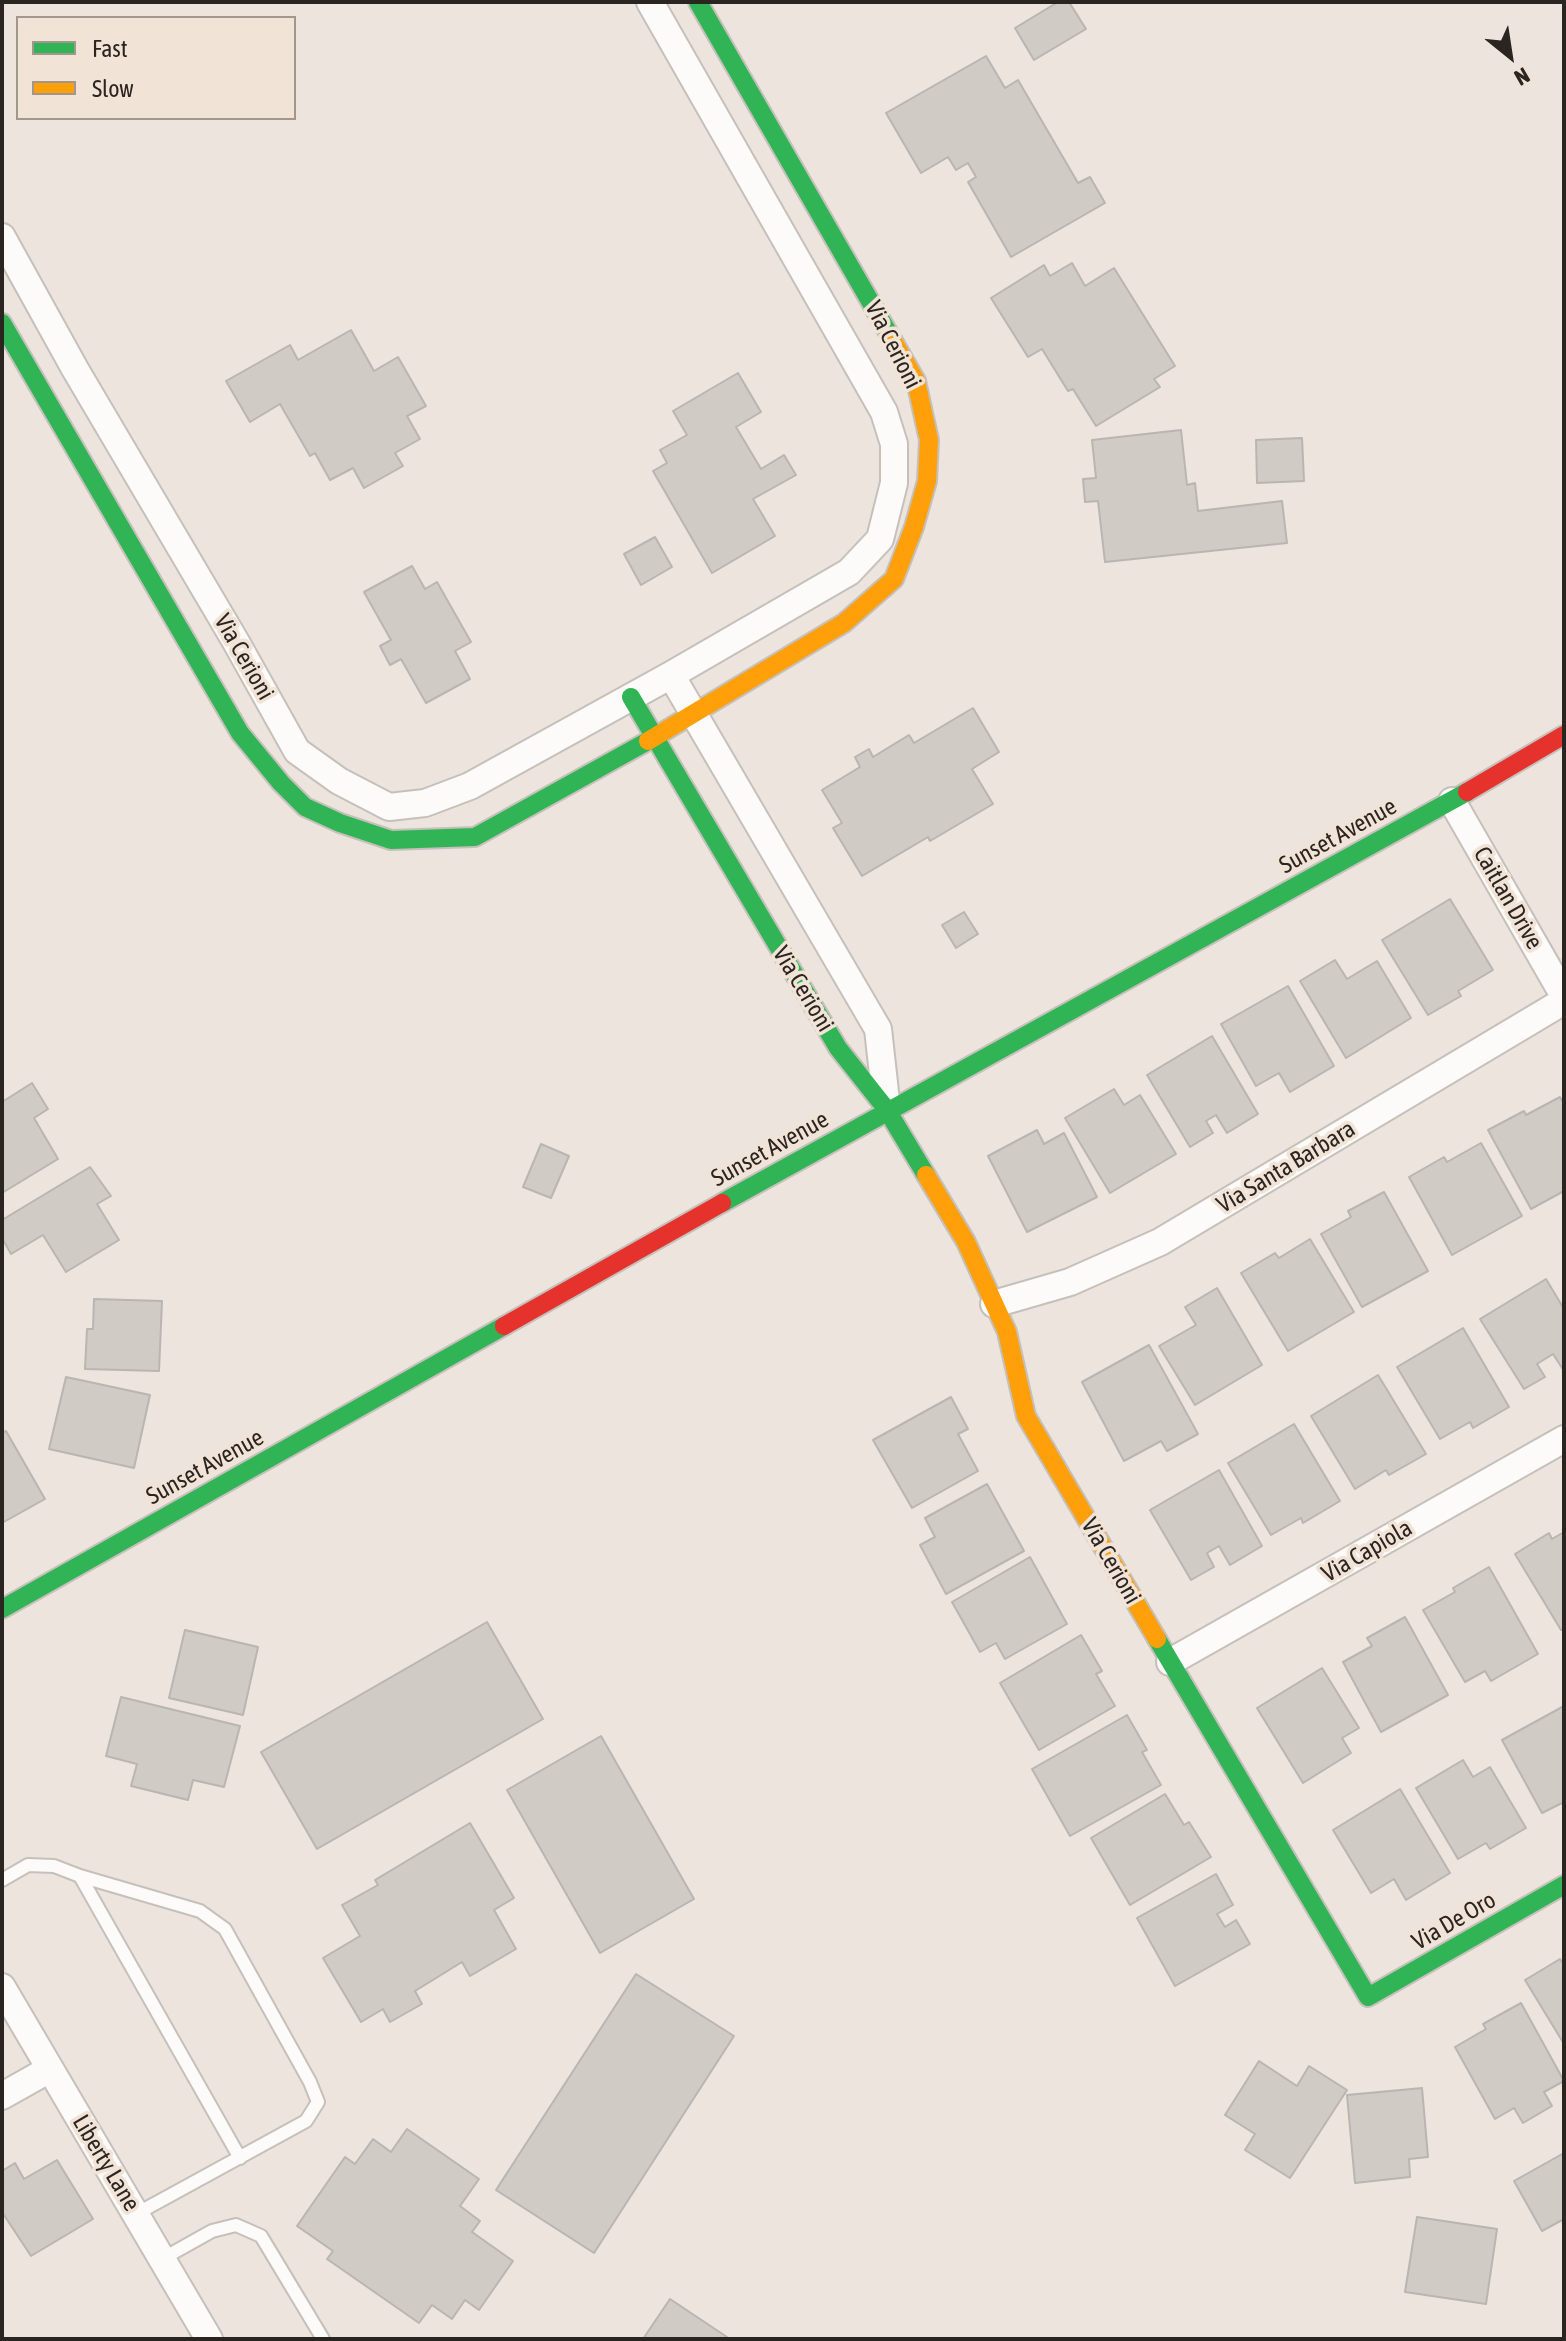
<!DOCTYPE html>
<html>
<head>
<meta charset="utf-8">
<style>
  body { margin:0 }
  #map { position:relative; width:1566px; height:2341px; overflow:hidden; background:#ece4dd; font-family:"Asap Condensed",sans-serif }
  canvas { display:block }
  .frame { position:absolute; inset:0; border:4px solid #2b2521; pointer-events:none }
  .legend { position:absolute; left:16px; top:16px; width:280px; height:104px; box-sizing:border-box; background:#f2e3d7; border:2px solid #a2978e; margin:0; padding:10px 14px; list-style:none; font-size:24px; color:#2b2521 }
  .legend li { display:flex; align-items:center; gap:16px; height:40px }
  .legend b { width:40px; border:2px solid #a2978e }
  .north { position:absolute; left:1470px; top:16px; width:80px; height:80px; -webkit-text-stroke:6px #f2e3d7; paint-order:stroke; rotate:150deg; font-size:22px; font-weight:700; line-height:32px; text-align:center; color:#2b2521 }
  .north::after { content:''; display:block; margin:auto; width:28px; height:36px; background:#2b2521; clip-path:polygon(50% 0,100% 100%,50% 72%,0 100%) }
</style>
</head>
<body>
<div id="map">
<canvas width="1566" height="2341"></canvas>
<div class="frame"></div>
<ul class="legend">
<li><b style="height:10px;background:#30b455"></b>Fast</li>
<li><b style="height:10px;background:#ff9f0a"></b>Slow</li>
</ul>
<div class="north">N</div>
</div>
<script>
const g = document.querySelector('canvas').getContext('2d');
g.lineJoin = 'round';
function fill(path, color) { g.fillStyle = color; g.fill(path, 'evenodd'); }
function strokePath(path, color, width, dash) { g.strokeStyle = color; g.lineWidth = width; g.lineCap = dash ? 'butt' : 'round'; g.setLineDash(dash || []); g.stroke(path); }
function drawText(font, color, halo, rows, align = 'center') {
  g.font = font + ' "Asap Condensed",sans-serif'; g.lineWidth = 7; g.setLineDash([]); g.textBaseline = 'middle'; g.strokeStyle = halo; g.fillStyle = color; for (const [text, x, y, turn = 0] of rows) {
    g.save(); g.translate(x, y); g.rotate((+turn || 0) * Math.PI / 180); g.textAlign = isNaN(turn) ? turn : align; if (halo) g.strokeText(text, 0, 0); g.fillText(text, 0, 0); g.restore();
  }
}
const building = new Path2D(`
  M 1058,2 L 1069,2 L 1086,29 L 1034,60 L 1015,28 Z
  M 986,56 L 1005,88 L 1018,80 L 1078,183 L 1090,177 L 1105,203 L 1011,257 L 968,182 L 976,177 L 968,163 L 956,170 L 948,157 L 921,173 L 886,113 Z
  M 1072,263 L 1085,286 L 1114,268 L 1175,366 L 1154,379 L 1160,387 L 1096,426 L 1073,389 L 1068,391 L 1042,349 L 1028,357 L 991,298 L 1044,265 L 1050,276 Z
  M 351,330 L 374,371 L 398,357 L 426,406 L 407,416 L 420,439 L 395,453 L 403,466 L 364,488 L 353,468 L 330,480 L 315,453 L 310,456 L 280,404 L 250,422 L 226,381 L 290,345 L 298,360 Z
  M 738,373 L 761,412 L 736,427 L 761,469 L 784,455 L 796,475 L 753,499 L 775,536 L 712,573 L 653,471 L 667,463 L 660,450 L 687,435 L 673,411 Z
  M 1181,430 L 1187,485 L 1195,483 L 1198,511 L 1282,501 L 1287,543 L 1105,562 L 1098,501 L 1085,502 L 1083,479 L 1096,478 L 1092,440 Z
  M 1302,438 L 1304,481 L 1257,483 L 1256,440 Z
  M 655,537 L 672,567 L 641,585 L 624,554 Z
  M 412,566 L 425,589 L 437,582 L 471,642 L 455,651 L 470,679 L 426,703 L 401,659 L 390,665 L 380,646 L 391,640 L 364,592 Z
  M 973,708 L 999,752 L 972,769 L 993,804 L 930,841 L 928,837 L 862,876 L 833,828 L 842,823 L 822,790 L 860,767 L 855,757 L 869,749 L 873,757 L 909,735 L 914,743 Z
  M 1450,899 L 1493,970 L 1458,991 L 1461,996 L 1428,1015 L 1382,940 Z
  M 964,912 L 978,934 L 956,948 L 942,925 Z
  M 1335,960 L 1347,979 L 1377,961 L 1411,1018 L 1346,1058 L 1300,981 Z
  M 1288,986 L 1334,1066 L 1290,1092 L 1279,1073 L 1256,1086 L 1221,1024 Z
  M 1212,1036 L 1258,1114 L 1227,1133 L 1216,1115 L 1206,1121 L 1213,1133 L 1190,1147 L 1147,1075 Z
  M 32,1083 L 48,1109 L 34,1118 L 58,1159 L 2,1193 L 2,1102 Z
  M 1114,1089 L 1124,1105 L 1140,1095 L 1176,1154 L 1110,1193 L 1065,1118 Z
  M 1560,1097 L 1564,1104 L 1564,1191 L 1531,1209 L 1488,1130 L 1524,1111 L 1526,1115 Z
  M 1037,1130 L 1044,1144 L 1064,1133 L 1097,1197 L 1027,1232 L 988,1156 Z
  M 1481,1143 L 1522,1216 L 1452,1255 L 1409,1177 L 1444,1157 L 1447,1162 Z
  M 541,1144 L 569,1156 L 551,1198 L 523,1187 Z
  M 90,1167 L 111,1196 L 97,1204 L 119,1240 L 66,1272 L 43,1235 L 11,1254 L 2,1238 L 2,1220 Z
  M 1384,1192 L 1428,1271 L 1362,1307 L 1321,1234 L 1351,1217 L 1348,1211 Z
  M 1310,1239 L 1354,1312 L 1288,1351 L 1241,1273 L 1275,1253 L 1279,1258 Z
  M 1546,1279 L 1564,1309 L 1564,1371 L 1553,1354 L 1537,1364 L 1545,1377 L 1524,1389 L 1480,1319 Z
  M 1217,1288 L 1262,1365 L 1195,1405 L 1159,1346 L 1196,1325 L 1185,1307 Z
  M 94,1299 L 162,1301 L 159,1371 L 85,1369 L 87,1329 L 93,1329 Z
  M 1463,1328 L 1509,1407 L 1473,1428 L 1470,1422 L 1440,1439 L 1397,1367 Z
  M 1149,1345 L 1198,1434 L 1167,1451 L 1161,1441 L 1124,1461 L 1082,1382 Z
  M 1378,1375 L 1426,1454 L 1389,1475 L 1386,1470 L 1355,1489 L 1311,1416 Z
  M 66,1377 L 150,1395 L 134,1468 L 49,1449 Z
  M 951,1397 L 968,1429 L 958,1434 L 978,1471 L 912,1508 L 873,1440 Z
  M 1294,1424 L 1340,1501 L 1303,1523 L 1301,1518 L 1271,1535 L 1228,1463 Z
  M 6,1431 L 45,1499 L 2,1523 L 2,1433 Z
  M 1219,1470 L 1262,1546 L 1230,1565 L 1219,1546 L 1207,1553 L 1214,1567 L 1191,1580 L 1150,1510 Z
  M 987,1484 L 1024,1551 L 946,1594 L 920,1545 L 935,1537 L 925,1518 Z
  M 1564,1532 L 1564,1629 L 1561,1630 L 1515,1554 L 1549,1533 L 1552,1539 Z
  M 1030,1557 L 1067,1624 L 1005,1659 L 996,1643 L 980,1652 L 952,1602 Z
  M 1489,1567 L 1538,1654 L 1491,1681 L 1485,1671 L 1465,1682 L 1423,1610 L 1455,1592 L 1453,1588 Z
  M 1405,1617 L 1448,1695 L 1381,1732 L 1343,1662 L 1372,1646 L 1367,1638 Z
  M 487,1622 L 543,1719 L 317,1849 L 261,1752 Z
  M 185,1630 L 258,1647 L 243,1715 L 169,1698 Z
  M 1081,1635 L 1102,1671 L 1096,1674 L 1115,1706 L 1039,1750 L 1000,1683 Z
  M 1322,1668 L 1359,1728 L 1342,1738 L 1351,1753 L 1303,1783 L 1257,1708 Z
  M 121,1697 L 240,1726 L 224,1787 L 193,1780 L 188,1800 L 131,1786 L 137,1764 L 106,1756 Z
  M 1564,1706 L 1564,1802 L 1542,1813 L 1502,1740 Z
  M 1127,1715 L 1147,1750 L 1142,1752 L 1161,1785 L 1070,1836 L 1032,1769 Z
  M 601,1736 L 694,1899 L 600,1953 L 507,1790 Z
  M 1463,1760 L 1473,1777 L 1490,1767 L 1526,1828 L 1490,1849 L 1486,1843 L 1458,1859 L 1416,1788 Z
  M 1400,1789 L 1450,1873 L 1406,1900 L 1394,1879 L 1371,1893 L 1333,1830 Z
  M 1165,1794 L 1184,1825 L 1189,1822 L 1211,1857 L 1130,1905 L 1091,1838 Z
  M 470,1823 L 514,1898 L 494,1910 L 516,1949 L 470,1976 L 462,1962 L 415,1991 L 422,2004 L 390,2022 L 383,2009 L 361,2022 L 323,1958 L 360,1936 L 342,1905 L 378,1885 L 375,1880 Z
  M 1216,1874 L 1233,1905 L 1217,1914 L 1225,1927 L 1236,1920 L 1250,1944 L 1175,1986 L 1137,1918 Z
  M 1560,1959 L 1564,1965 L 1564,2044 L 1525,1980 Z
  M 636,1974 L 734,2036 L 594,2253 L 496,2190 Z
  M 1521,2003 L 1564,2081 L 1544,2092 L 1552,2106 L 1523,2123 L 1514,2108 L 1495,2119 L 1455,2047 L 1486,2029 L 1483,2024 Z
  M 1259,2061 L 1297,2086 L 1309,2066 L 1347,2090 L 1290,2178 L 1245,2150 L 1255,2134 L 1225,2115 Z
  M 1422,2088 L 1428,2157 L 1409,2159 L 1410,2177 L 1355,2183 L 1347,2095 Z
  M 407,2129 L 479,2179 L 460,2206 L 480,2221 L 472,2232 L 513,2261 L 479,2310 L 465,2300 L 452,2319 L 432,2305 L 419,2323 L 327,2259 L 333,2251 L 297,2226 L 345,2157 L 355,2164 L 373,2139 L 391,2152 Z
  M 1564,2153 L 1564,2219 L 1542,2231 L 1514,2181 Z
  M 57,2160 L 93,2219 L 31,2256 L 2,2212 L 2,2171 L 15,2163 L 24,2179 Z
  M 1417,2217 L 1497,2229 L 1486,2304 L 1405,2292 Z
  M 670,2299 L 727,2337 L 726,2339 L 643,2339 Z`);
fill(building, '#d0cbc5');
strokePath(building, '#b9b5af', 2);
const lane = new Path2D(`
  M 80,1876 L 240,2158
  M 2,1880 L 28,1865 L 54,1866 L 80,1876 L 200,1911 L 225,1929 L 310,2082 L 318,2102 L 306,2121 L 136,2214
  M 162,2259 L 212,2231 L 236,2225 L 261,2236 L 323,2339`);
const street = new Path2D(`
  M 2,237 L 75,369 L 236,642 L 297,751 L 339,781 L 389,807 L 425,803 L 470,786 L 671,675 L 849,572 L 880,539 L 894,483 L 894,444 L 884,412 L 650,2
  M 671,675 L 878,1029 L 887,1110
  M 1452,801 L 1564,996
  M 994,1304 L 1070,1282 L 1160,1242 L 1564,1001
  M 1170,1662 L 1564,1439
  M 2,1987 L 209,2339
  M 2,2096 L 50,2069`);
const fast = new Path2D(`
  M 698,2 L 893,341
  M 2,323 L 240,733 L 281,783 L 305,807 L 340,823 L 391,840 L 475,837 L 648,741
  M 631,697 L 838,1048 L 887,1110 L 926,1175
  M 722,1203 L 1467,792
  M 2,1609 L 504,1326
  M 1157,1639 L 1368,1997 L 1564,1885`);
const slow = new Path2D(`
  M 648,741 L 844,623 L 894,579 L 914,527 L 927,481 L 929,440 L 916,381 L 893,341
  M 926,1175 L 966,1242 L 1007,1332 L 1026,1416 L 1157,1639`);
const jam = new Path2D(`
  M 1467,792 L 1564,735
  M 504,1326 L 722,1203`);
strokePath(lane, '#c6c0bb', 16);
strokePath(street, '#c6c0bb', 30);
strokePath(fast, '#c6c0bb', 22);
strokePath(slow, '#c6c0bb', 22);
strokePath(jam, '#c6c0bb', 22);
strokePath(lane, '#fcfbfa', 12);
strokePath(street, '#fcfbfa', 26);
strokePath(fast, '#30b455', 18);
strokePath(slow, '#ff9f0a', 18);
strokePath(jam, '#e5322d', 18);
drawText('24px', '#2b2521', '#f2e3d7', [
  ["Via Cerioni",893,345,63],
  ["Via Cerioni",244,657,60],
  ["Sunset Avenue",1338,836,-29],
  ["Caitlan Drive",1508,898,60],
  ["Via Cerioni",803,989,59],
  ["Sunset Avenue",770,1149,-29],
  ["Via Santa Barbara",1286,1167,-31],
  ["Sunset Avenue",205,1467,-29],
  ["Via Capiola",1367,1551,-30],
  ["Via Cerioni",1111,1561,60],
  ["Via De Oro",1454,1921,-30],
  ["Liberty Lane",106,2163,59]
]);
</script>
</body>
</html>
